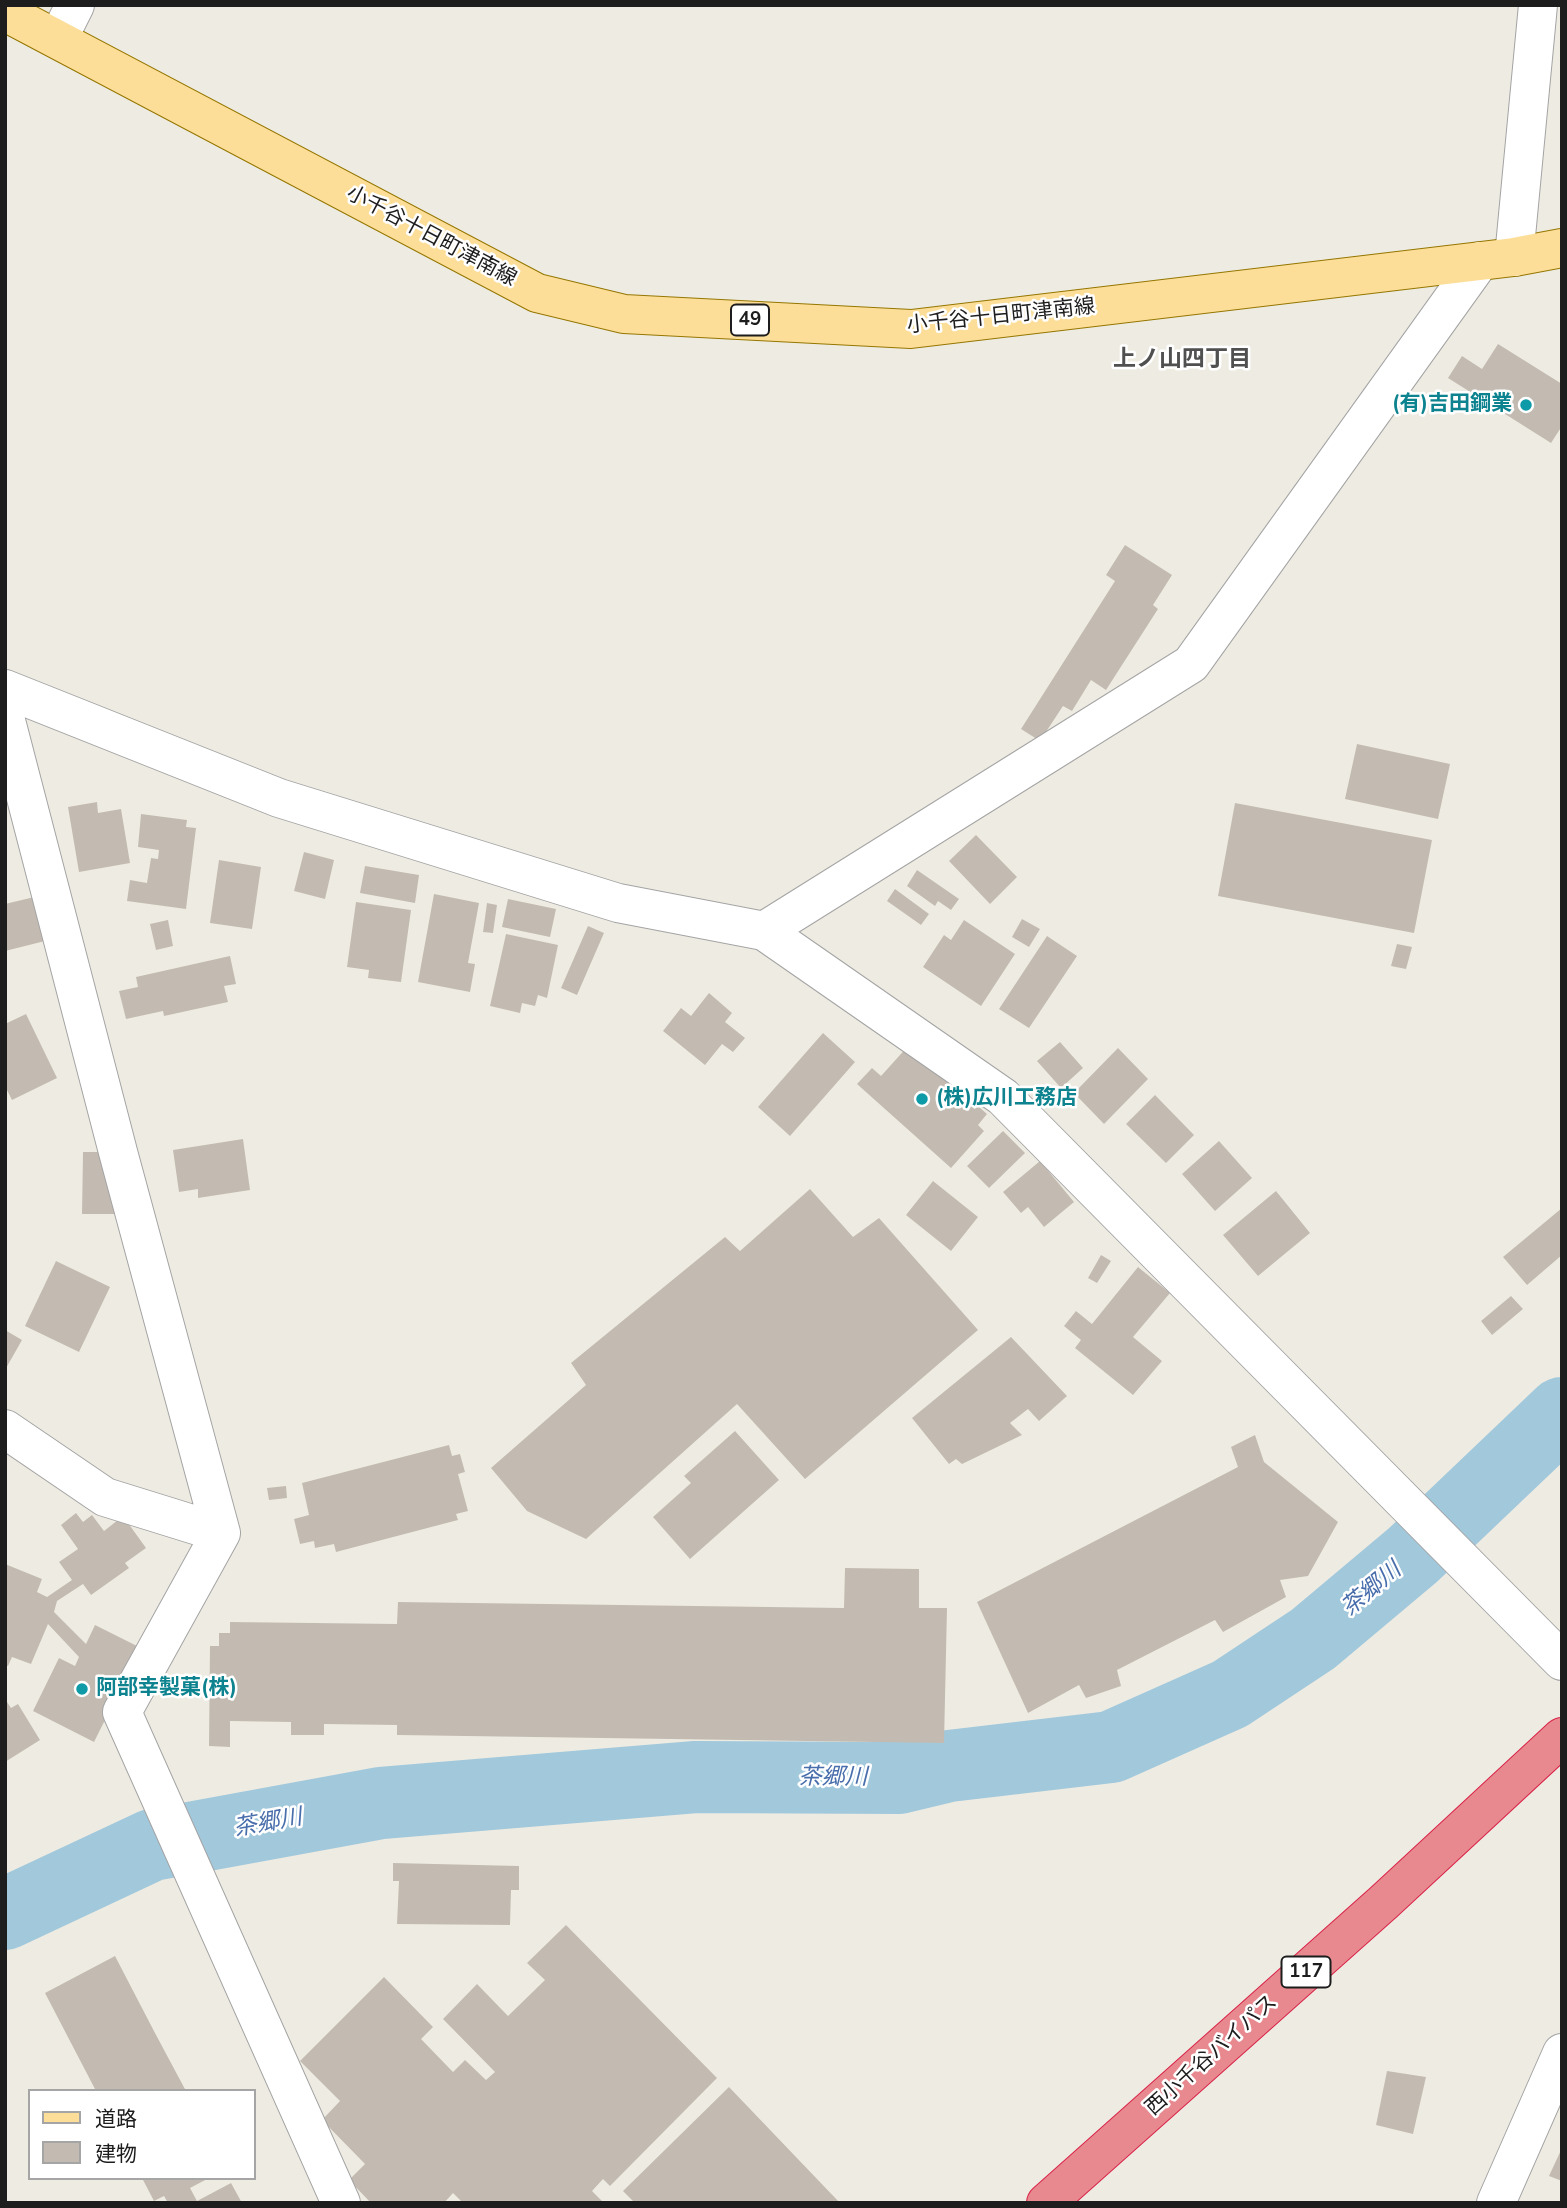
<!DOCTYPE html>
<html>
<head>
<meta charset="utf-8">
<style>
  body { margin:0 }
  #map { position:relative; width:1567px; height:2208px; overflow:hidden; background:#eeece2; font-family:"Nunito Sans","Noto Sans JP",sans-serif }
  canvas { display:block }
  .frame { position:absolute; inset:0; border:7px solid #1d1d1d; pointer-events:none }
  .legend { position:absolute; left:28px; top:2089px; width:228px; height:91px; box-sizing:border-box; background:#fff; border:2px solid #a5a5a5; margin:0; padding:9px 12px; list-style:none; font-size:21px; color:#1d1d1d }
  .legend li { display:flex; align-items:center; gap:14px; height:35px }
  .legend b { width:35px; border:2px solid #a5a5a5 }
</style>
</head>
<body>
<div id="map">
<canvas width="1567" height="2208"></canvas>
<div class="frame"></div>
<ul class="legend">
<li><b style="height:9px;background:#fcde99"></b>道路</li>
<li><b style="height:19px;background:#c3bbb2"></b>建物</li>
</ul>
</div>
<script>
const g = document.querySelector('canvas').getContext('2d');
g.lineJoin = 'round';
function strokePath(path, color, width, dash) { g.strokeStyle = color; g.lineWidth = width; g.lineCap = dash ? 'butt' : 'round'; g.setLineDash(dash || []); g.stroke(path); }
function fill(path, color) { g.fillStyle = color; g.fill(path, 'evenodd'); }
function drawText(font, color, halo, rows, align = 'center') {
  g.font = font + ' "Nunito Sans","Noto Sans JP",sans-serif'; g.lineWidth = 5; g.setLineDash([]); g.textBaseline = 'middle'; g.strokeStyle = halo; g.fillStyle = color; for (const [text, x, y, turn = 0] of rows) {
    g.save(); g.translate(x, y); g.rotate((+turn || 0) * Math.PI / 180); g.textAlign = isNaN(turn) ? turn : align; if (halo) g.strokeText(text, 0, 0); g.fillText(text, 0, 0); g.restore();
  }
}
strokePath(new Path2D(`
  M 5,1914 L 152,1845 L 381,1803 L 696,1777 L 899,1778 L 949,1766 L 1111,1747 L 1230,1694 L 1313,1639 L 1413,1555 L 1562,1413`), '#a2c8dc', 72);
fill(new Path2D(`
  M 1498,344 L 1562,384 L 1562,426 L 1551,443 L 1448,378 L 1462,356 L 1482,369 Z
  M 1125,545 L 1172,575 L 1153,605 L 1158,609 L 1106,690 L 1091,680 L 1072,711 L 1063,706 L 1040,741 L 1021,729 L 1115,581 L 1106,575 Z
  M 1357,744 L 1450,764 L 1438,819 L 1345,799 Z
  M 97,802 L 98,813 L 121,809 L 130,863 L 79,872 L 68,807 Z
  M 1235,803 L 1432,840 L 1414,933 L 1218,896 Z
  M 141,814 L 187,820 L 186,827 L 196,828 L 186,909 L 127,901 L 130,880 L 147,883 L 151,858 L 158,859 L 159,850 L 138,847 Z
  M 976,835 L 1017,877 L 990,904 L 949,861 Z
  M 304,852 L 334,860 L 325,899 L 294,891 Z
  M 219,860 L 261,867 L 252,929 L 210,923 Z
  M 365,866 L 419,875 L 415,903 L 360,893 Z
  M 917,870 L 959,899 L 951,910 L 938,901 L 935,906 L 907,886 Z
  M 895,889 L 929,914 L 921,925 L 887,901 Z
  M 47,894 L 57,938 L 5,951 L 5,904 Z
  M 434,894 L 479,903 L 468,963 L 475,964 L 470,992 L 418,982 Z
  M 508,899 L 556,909 L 550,937 L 502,927 Z
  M 356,902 L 411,910 L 401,982 L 368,978 L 369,970 L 347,967 Z
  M 487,903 L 497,905 L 493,933 L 483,932 Z
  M 1022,919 L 1040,929 L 1029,947 L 1012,937 Z
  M 168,920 L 173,946 L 156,950 L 150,924 Z
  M 964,920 L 1015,954 L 981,1006 L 923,967 L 944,935 L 951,940 Z
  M 588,926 L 604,933 L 577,995 L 561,988 Z
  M 506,934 L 558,945 L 547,998 L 538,995 L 535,1006 L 522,1003 L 520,1013 L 490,1006 Z
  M 1047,936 L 1077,956 L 1029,1028 L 999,1009 Z
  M 1397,944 L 1412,947 L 1406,969 L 1391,966 Z
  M 230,956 L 236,984 L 224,986 L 228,1002 L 164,1016 L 163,1011 L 126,1019 L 119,991 L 138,987 L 136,977 Z
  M 709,993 L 732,1013 L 725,1022 L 745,1038 L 733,1052 L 722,1044 L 705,1065 L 663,1031 L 681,1008 L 691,1016 Z
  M 26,1014 L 57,1078 L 12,1100 L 5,1086 L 5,1024 Z
  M 823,1033 L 855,1062 L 790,1136 L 758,1107 Z
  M 1060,1042 L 1083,1068 L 1061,1088 L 1037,1061 Z
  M 909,1045 L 987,1114 L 978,1125 L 984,1131 L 951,1168 L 857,1084 L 872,1068 L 881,1076 Z
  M 1118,1048 L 1148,1079 L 1104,1124 L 1074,1093 Z
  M 1155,1095 L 1194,1135 L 1166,1163 L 1126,1124 Z
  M 1003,1131 L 1025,1153 L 989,1188 L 967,1166 Z
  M 243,1139 L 250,1190 L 198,1198 L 198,1189 L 179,1192 L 173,1150 Z
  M 1219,1141 L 1252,1178 L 1215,1211 L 1182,1174 Z
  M 83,1152 L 118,1152 L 118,1214 L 82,1214 Z
  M 1040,1161 L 1074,1202 L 1044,1227 L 1028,1207 L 1021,1213 L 1003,1192 Z
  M 933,1181 L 978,1217 L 951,1251 L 906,1215 Z
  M 810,1189 L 853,1237 L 879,1218 L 978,1330 L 805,1479 L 737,1404 L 586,1539 L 527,1511 L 491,1468 L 586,1385 L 571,1363 L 725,1237 L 740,1251 Z
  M 1276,1191 L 1310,1233 L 1258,1276 L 1223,1235 Z
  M 1562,1208 L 1562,1255 L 1527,1285 L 1503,1257 Z
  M 1101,1255 L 1111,1261 L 1097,1283 L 1088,1278 Z
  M 56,1261 L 110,1287 L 79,1352 L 25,1326 Z
  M 1138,1267 L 1170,1293 L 1133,1337 L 1162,1361 L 1133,1395 L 1075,1348 L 1081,1340 L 1064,1326 L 1076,1311 L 1092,1324 Z
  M 1511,1296 L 1523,1309 L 1492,1335 L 1481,1321 Z
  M 5,1330 L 22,1340 L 5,1370 Z
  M 1011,1337 L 1067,1396 L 1039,1421 L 1028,1409 L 1010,1423 L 1022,1435 L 962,1464 L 956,1459 L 949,1464 L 912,1418 Z
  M 735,1431 L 779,1480 L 690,1559 L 653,1517 L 691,1483 L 684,1476 Z
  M 1255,1435 L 1264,1462 L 1338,1522 L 1308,1576 L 1280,1580 L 1286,1597 L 1223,1632 L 1215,1620 L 1117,1670 L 1121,1686 L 1086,1698 L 1079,1685 L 1028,1713 L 977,1602 L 1238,1467 L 1231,1447 Z
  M 449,1445 L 452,1456 L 460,1454 L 465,1472 L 458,1474 L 468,1511 L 456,1514 L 458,1520 L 336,1552 L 334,1544 L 315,1548 L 314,1541 L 300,1544 L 294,1519 L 309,1515 L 302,1483 Z
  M 286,1486 L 287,1498 L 269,1500 L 267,1488 Z
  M 76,1513 L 83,1522 L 92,1515 L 104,1531 L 123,1516 L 146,1548 L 125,1563 L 129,1568 L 91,1595 L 83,1584 L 57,1601 L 54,1612 L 86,1644 L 95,1625 L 141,1648 L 94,1742 L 33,1711 L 59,1658 L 75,1666 L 79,1657 L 48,1624 L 31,1664 L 12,1657 L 8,1666 L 5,1665 L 5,1564 L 42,1579 L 37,1592 L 47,1597 L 72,1580 L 59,1562 L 78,1549 L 61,1525 Z
  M 845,1568 L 919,1569 L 919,1608 L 947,1608 L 944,1743 L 397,1735 L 397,1725 L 324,1724 L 324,1735 L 291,1735 L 291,1722 L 230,1721 L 230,1747 L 209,1746 L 210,1646 L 219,1646 L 219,1633 L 230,1633 L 230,1622 L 397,1624 L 398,1602 L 844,1608 Z
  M 5,1699 L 11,1708 L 18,1704 L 40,1740 L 5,1762 Z
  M 393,1863 L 519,1866 L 519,1890 L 511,1890 L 510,1925 L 397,1924 L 399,1881 L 393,1881 Z
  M 566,1925 L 717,2078 L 610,2186 L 603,2179 L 592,2191 L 604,2203 L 459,2203 L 461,2201 L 453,2193 L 444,2203 L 371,2203 L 349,2180 L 365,2164 L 322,2120 L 340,2101 L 300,2061 L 384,1977 L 433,2027 L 421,2039 L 453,2072 L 465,2060 L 486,2080 L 495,2072 L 443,2019 L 477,1984 L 508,2016 L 545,1980 L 527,1963 Z
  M 115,1956 L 155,2033 L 186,2091 L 96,2091 L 45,1993 Z
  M 1387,2071 L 1426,2077 L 1413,2134 L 1376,2125 Z
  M 729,2087 L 840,2203 L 635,2203 L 623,2191 Z
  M 1562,2148 L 1562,2181 L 1549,2176 Z
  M 142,2178 L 209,2178 L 190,2188 L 197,2201 L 231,2183 L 242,2203 L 168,2203 L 164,2196 L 154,2201 Z`), '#c3bbb2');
const minor = new Path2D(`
  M 58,39 L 75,5
  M 1514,257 L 1538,5
  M 5,689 L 279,798 L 618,903 L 764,931 L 1003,1097 L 1562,1661
  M 5,717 L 118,1152 L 221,1533 L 122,1712 L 341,2203
  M 764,931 L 1191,664 L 1480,261
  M 5,1429 L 105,1497 L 221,1533
  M 1496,2203 L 1562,2053`);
const major = new Path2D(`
  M 5,12 L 537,293 L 624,314 L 911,329 L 1514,257 L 1562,248`);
const highway = new Path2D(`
  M 1046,2203 L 1384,1902 L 1562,1737`);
strokePath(minor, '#a4a4a4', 40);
strokePath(major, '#957600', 40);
strokePath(highway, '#d9234a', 40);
strokePath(minor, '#fff', 38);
strokePath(major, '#fcde99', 38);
strokePath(highway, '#e7898e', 38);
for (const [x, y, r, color] of [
  [1526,405,7,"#0f9aa8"],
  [922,1099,7,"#0f9aa8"],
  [82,1689,7,"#0f9aa8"]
]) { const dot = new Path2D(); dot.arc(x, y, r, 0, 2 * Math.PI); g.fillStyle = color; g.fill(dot); strokePath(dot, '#fff', 2.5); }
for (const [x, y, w] of [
  [750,320,38],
  [1306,1972,49]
]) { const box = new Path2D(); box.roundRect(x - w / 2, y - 15.5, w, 31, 5); g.fillStyle = '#fff'; g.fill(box); strokePath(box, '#1d1d1d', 2); }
drawText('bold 19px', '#1d1d1d', null, [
  ["49",750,320],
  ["117",1306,1972]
]);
drawText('21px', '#1d1d1d', '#fff', [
  ["小千谷十日町津南線",431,237,28],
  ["小千谷十日町津南線",1001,317,-6],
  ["西小千谷バイパス",1212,2056,-42]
]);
drawText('bold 21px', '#0d838f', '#fff', [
  ["(有)吉田鋼業",1512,405,"right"],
  ["(株)広川工務店",936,1099],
  ["阿部幸製菓(株)",96,1689]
], 'left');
drawText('bold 23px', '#505050', '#fff', [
  ["上ノ山四丁目",1182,360]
]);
drawText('italic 23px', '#496eac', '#fff', [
  ["茶郷川",1372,1590,-40],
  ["茶郷川",833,1778],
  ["茶郷川",268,1824,-10]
]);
</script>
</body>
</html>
